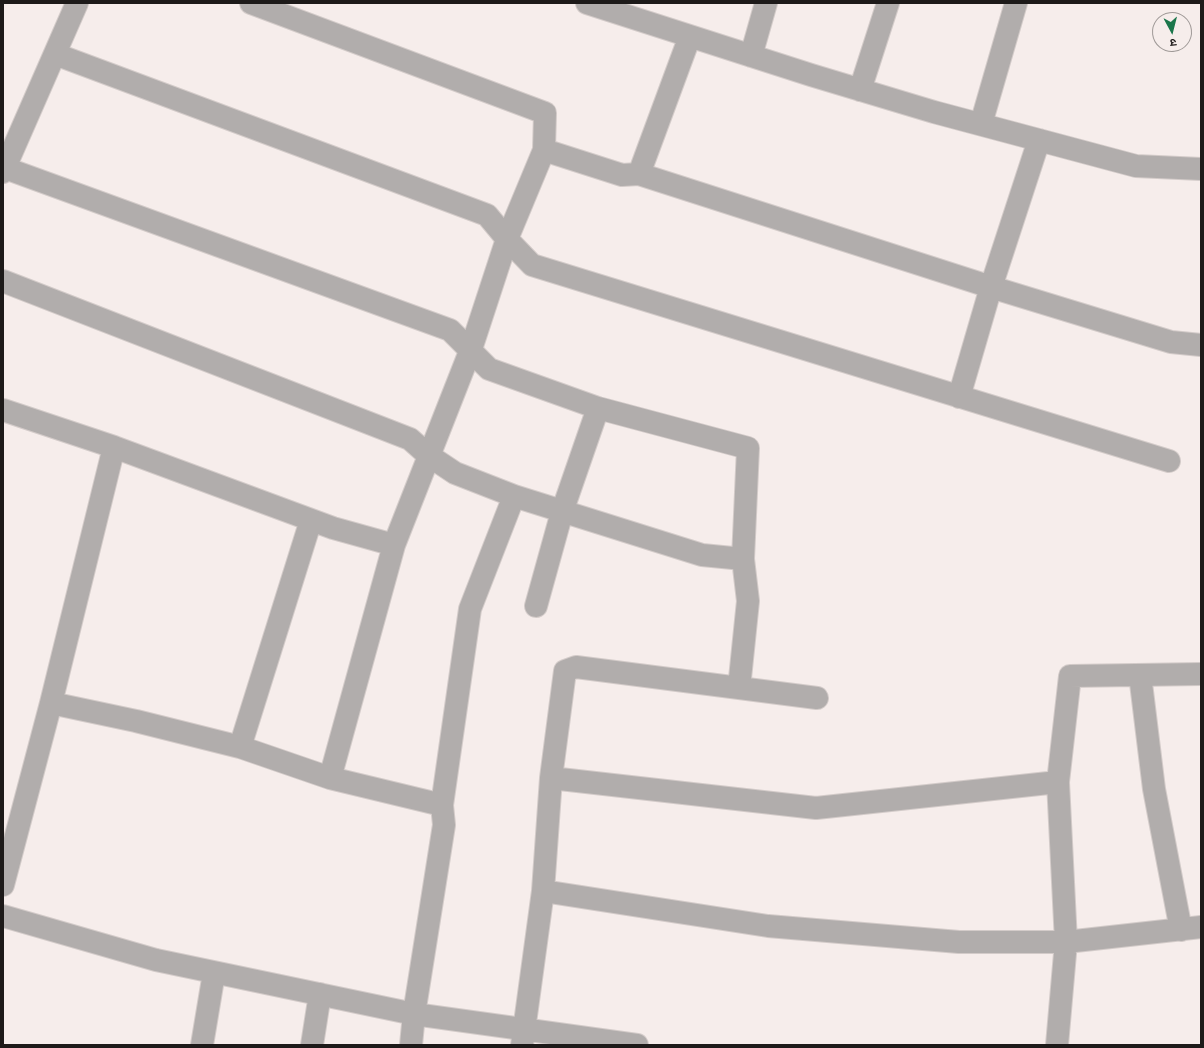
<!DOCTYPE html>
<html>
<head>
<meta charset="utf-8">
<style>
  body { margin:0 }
  #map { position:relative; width:1204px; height:1048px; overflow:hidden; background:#f6edeb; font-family:Montserrat,"Noto Sans Devanagari",sans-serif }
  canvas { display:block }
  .frame { position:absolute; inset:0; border:4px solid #1d1a19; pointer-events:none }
  .north { position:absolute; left:1152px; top:12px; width:40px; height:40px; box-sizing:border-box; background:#f6edeb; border:1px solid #9f9997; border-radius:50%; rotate:173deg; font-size:11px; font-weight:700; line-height:16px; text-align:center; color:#1d1a19 }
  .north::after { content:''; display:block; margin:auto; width:14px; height:18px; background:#1b764b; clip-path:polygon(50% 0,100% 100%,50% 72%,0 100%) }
</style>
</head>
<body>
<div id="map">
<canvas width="1204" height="1048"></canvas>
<div class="frame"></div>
<div class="north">उ</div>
</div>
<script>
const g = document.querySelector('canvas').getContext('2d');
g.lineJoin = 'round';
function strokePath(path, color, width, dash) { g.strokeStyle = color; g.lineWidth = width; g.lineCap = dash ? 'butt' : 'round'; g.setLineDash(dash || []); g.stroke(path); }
const minor = new Path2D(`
  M 251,3 L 545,113 L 544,150 L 507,239 L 471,349 L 394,545 L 330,778
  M 587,3 L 811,75 L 934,112 L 1136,166 L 1201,169
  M 55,54 L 487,215 L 507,239 L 532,265 L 1169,461
  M 751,56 L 766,3
  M 860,90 L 888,3
  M 981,124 L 1016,3
  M 544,150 L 622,175 L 639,174 L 991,287 L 1171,342 L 1201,345
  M 5,168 L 450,330 L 489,369 L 598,408 L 748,448 L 743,559 L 748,601 L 739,688
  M 3,172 L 77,3
  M 639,174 L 690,36
  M 3,281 L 410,439 L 428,455 L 455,473 L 514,496 L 702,555 L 743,559
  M 959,397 L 991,287 L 1039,140
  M 3,410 L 114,447 L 333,528 L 394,545
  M 536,606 L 562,512 L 598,408
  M 1140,675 L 1154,789 L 1181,930
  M 51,703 L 136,721 L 240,747 L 330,778 L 442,805
  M 240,747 L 311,520
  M 551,778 L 816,808 L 1058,782
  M 3,885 L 51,703 L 114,447
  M 543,891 L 768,926 L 959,942 L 1066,942 L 1201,927
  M 3,916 L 156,960 L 414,1014 L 637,1045
  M 202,1045 L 214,973
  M 312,1045 L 320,994
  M 411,1045 L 414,1014 L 444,825 L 442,805 L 470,609 L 514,496
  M 522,1045 L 543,891 L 551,778 L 565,671 L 576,667 L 817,698
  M 1057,1045 L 1066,942 L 1058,782 L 1070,676 L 1201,674`);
strokePath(minor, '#d3cbc9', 24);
strokePath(minor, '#b1adac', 22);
</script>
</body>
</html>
